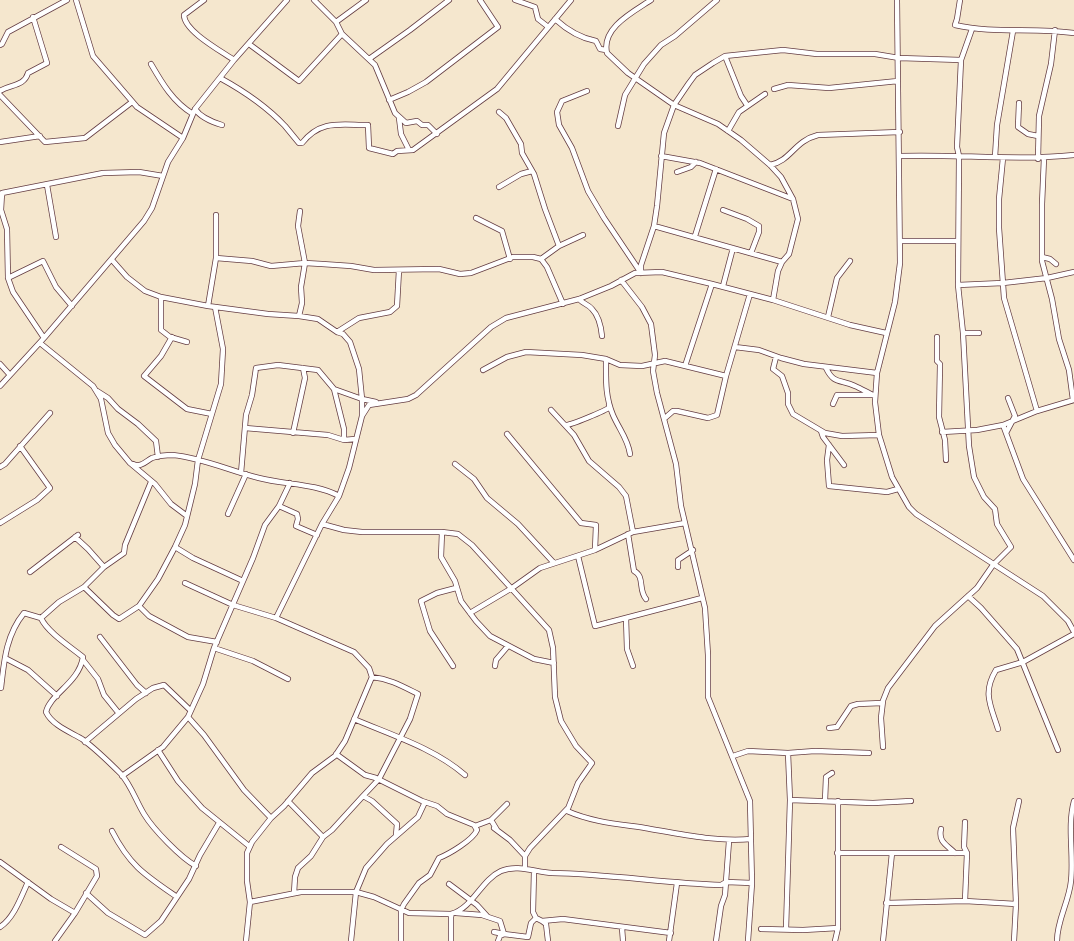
<!DOCTYPE html>
<html>
<head>
<meta charset="utf-8">
<style>
  body { margin:0 }
  canvas { display:block; background:#f5e7ce }
</style>
</head>
<body>
<canvas width="1074" height="941"></canvas>
<script>
const g = document.querySelector('canvas').getContext('2d');
g.lineJoin = 'round';
function strokePath(path, color, width, dash) { g.strokeStyle = color; g.lineWidth = width; g.lineCap = dash ? 'butt' : 'round'; g.setLineDash(dash || []); g.stroke(path); }
const minor = new Path2D(`
  M 76,0 L 93,56 L 137,107 L 183,138
  M 204,0 L 184,15 C 184,31 221,51 234,60
  M 314,0 L 336,22 L 342,34 L 375,65 L 395,113 L 406,123 L 417,121 L 422,125 L 428,125 L 437,134
  M 515,0 L 535,7 L 538,19 L 547,26
  M 651,0 C 633,12 601,28 607,53 L 628,73 L 674,105 L 718,124 L 741,140 L 770,165 L 781,177 L 793,199 L 798,219 L 789,254 L 782,262 L 778,271 L 773,300
  M 897,0 L 900,263 L 895,302 L 877,373 L 875,402 L 879,435 L 892,477 L 909,507 L 916,514 L 1043,596 L 1068,621 L 1074,632
  M 960,0 L 957,19 L 955,25 C 994,34 1034,27 1074,33
  M 555,19 C 567,30 580,38 596,41 L 600,49 L 606,50
  M 336,22 L 366,0
  M 249,44 L 299,81 L 342,34
  M 0,45 L 2,44 L 8,32 L 67,0
  M 725,56 L 741,96 L 747,105
  M 369,59 L 410,30 L 449,0
  M 151,64 C 162,83 173,102 193,114
  M 220,78 C 242,90 267,107 285,126 C 290,132 294,137 299,143 L 302,143 C 321,119 341,125 368,125 L 369,148 L 393,154 L 397,151 L 413,150 L 497,89 L 571,0
  M 774,89 L 788,85 L 829,88 L 898,81
  M 0,91 C 10,84 24,87 28,73 L 47,63 L 33,17
  M 587,91 L 562,101 L 557,112 L 559,125 L 572,148 L 588,191 L 604,218 L 641,273
  M 0,95 L 45,142 L 85,138 L 132,102
  M 389,100 L 408,92 L 426,82 L 498,27 L 480,0
  M 1019,103 L 1018,127 L 1028,134 L 1038,136
  M 195,109 C 201,118 212,122 222,125
  M 499,112 L 506,118 L 521,144 L 522,153 L 534,174 L 545,209 L 559,246
  M 399,118 L 401,134 L 409,150
  M 618,126 L 625,95 L 644,64 L 661,45 L 675,36 L 717,0
  M 728,131 L 739,112 L 765,94
  M 0,142 L 40,136
  M 661,156 L 700,163 L 793,199
  M 900,156 C 958,154 1016,161 1074,155
  M 995,157 L 997,125 L 1013,31
  M 1003,158 L 999,199 L 999,228 L 1004,298 L 1037,411
  M 1044,158 L 1042,204 L 1042,261 L 1052,299 L 1059,339 L 1069,370 L 1073,400
  M 1038,159 L 1039,116 L 1051,64 L 1055,30
  M 770,165 C 791,161 794,141 818,135 L 900,132
  M 677,172 L 691,167 L 696,162
  M 47,185 L 56,237
  M 499,187 L 521,174 L 532,171
  M 723,210 L 747,219 L 759,226 L 759,232 L 751,253
  M 476,218 L 502,231 L 510,259
  M 654,226 L 782,262
  M 695,236 L 716,169
  M 901,241 L 957,241
  M 1042,257 L 1050,259 L 1056,264
  M 216,258 L 252,261 L 271,266 L 305,263 L 322,264 L 351,266 L 374,270 L 439,269 L 460,274 L 471,273 L 513,257 L 533,257 L 541,259
  M 112,260 L 127,277 L 145,291 L 161,297 L 208,306 L 268,314 L 299,316 L 318,319 L 337,332 L 343,334 L 350,342 L 359,369 L 362,399 L 362,416 L 349,468 L 339,496 L 322,524 L 276,618
  M 641,273 L 641,265 L 654,226 L 657,206 L 664,133 L 674,105 L 689,83 L 695,75 L 713,63 L 725,56 L 783,50 L 817,54 L 875,54 L 899,58 L 961,60
  M 8,278 L 43,261 L 56,287 L 72,306
  M 621,280 L 642,307 L 651,324 L 655,355 L 653,371 L 657,393 L 676,464 L 681,506 L 705,608 L 708,655 L 708,697 L 750,801 L 752,883 L 748,941
  M 958,285 L 1003,283 L 1047,278 L 1074,272
  M 723,286 L 733,248
  M 161,297 L 161,330 L 170,337 L 187,342
  M 579,299 C 583,304 588,304 592,309 C 599,316 601,326 602,336
  M 563,304 L 547,267 L 541,259 L 559,246 L 583,235
  M 208,306 L 216,258 L 216,215
  M 299,316 L 302,303 L 301,287 L 305,263 L 298,226 L 300,211
  M 828,317 L 837,278 L 850,261
  M 337,332 L 359,318 L 390,312 L 397,306 L 399,270
  M 963,333 L 979,333
  M 172,337 L 161,356 L 144,376 L 187,409 L 212,414
  M 937,337 L 937,361 L 940,364 L 939,417 L 945,440 L 946,460
  M 44,338 L 13,292 L 8,278 L 7,229 L 1,210 L 2,193 L 103,173 L 139,172 L 163,176
  M 40,343 L 93,386 L 101,399 L 108,433 L 115,445 L 130,463 L 155,484 L 171,504 L 187,516
  M 735,347 L 759,350 L 781,358 L 804,364 L 877,373
  M 776,357 L 773,369 L 782,376 L 788,393 L 788,404 L 793,414 L 825,433 L 842,436 L 879,435
  M 606,359 C 606,379 605,396 613,415 C 619,429 628,439 630,454
  M 0,364 L 10,375
  M 685,366 L 712,284
  M 826,368 C 834,385 841,379 855,386 C 862,389 868,393 875,396
  M 483,370 L 507,357 L 526,352 L 582,355 L 606,359 L 620,365 L 642,366 L 665,361 L 726,376
  M 0,386 L 44,338 L 144,221 L 152,208 L 168,162 L 183,138 L 195,109 L 234,60 L 287,0
  M 334,389 L 344,429 L 344,440
  M 97,391 L 108,398 L 118,409 L 138,424 L 156,441 L 158,457
  M 833,404 L 837,395 L 871,395
  M 551,410 L 574,435 L 589,461 L 619,487 L 626,496 L 633,532
  M 362,416 L 369,405 L 408,399 L 416,395 L 491,327 L 506,318 L 579,299 L 611,286 L 635,273 L 662,272 L 712,284 L 773,300 L 850,325 L 886,333
  M 665,418 L 673,411 L 677,411 L 708,418 L 717,415 L 726,376 L 750,294
  M 566,425 C 571,425 605,411 610,407 L 609,405
  M 1003,425 L 1023,479 L 1074,560
  M 245,428 L 328,435 L 344,440 L 355,439
  M 821,431 L 823,437 L 844,465
  M 942,432 L 977,430 L 1003,425 L 1037,411 L 1074,400
  M 293,433 L 305,378 L 303,368
  M 1006,433 L 1015,416 L 1008,398
  M 507,434 L 581,523 L 596,525 L 595,550
  M 829,445 L 827,460 L 829,486 L 887,492 L 898,489
  M 133,464 C 141,468 146,461 152,458 C 158,456 167,455 173,455 C 203,458 230,471 259,478 C 285,485 315,483 339,496
  M 455,464 L 474,479 L 487,498 L 518,524 L 554,563
  M 0,467 L 5,464 L 50,413
  M 241,473 L 246,415 L 252,395 L 256,368 L 278,365 L 318,370 L 334,389 L 362,399 L 376,402
  M 151,482 L 125,545 L 124,553 L 104,567 L 84,587 L 59,602 L 41,618 C 47,632 72,648 83,657 C 79,683 50,694 46,712 C 52,725 70,732 82,739 C 96,749 109,762 121,774 C 131,785 136,801 144,814 C 153,829 181,858 196,866
  M 279,506 L 297,514 L 298,519 L 296,526 L 317,535
  M 228,514 L 246,474
  M 0,523 L 37,500 L 50,488 L 20,446
  M 322,524 L 344,530 L 362,532 L 442,532 L 458,534 L 472,545 L 549,630 L 553,648 L 555,697 L 561,721 L 576,746 L 592,763 L 578,783 L 567,811 C 592,822 618,824 645,828 C 680,834 715,842 751,839
  M 442,532 L 441,557 L 455,581 L 461,601 L 476,621 L 490,636 L 534,659 L 554,663
  M 628,534 L 634,571 C 645,576 638,590 646,599
  M 75,537 L 88,549 L 104,567
  M 175,547 L 193,558 L 243,581
  M 578,556 L 595,626 L 702,598
  M 678,567 L 678,560 L 693,550
  M 30,572 L 78,535
  M 185,583 L 233,605 L 276,618 L 354,652 L 369,668 L 372,677
  M 84,587 L 113,615 L 119,619 L 139,606 L 158,579 L 175,547 L 185,525 L 195,484 L 198,460 L 221,384 L 223,349 L 215,307
  M 968,596 L 981,608 L 1017,649 L 1058,750
  M 139,606 L 149,616 L 188,637 L 217,642
  M 470,613 L 512,588 L 540,568 L 595,550 L 633,532 L 685,523
  M 626,618 L 627,649 L 633,666
  M 100,637 L 137,685 L 146,693
  M 214,648 L 253,661 L 288,679
  M 5,658 L 28,670 L 57,696
  M 83,660 L 98,679 L 104,695 L 117,711
  M 453,666 L 430,631 L 421,601 L 437,593 L 456,588
  M 495,666 L 496,660 L 508,646
  M 1,688 C 4,661 6,635 24,613 L 41,618
  M 883,701 L 881,718 L 883,747
  M 188,717 L 204,735 L 244,790 L 271,818 L 252,842 L 247,853 L 247,881 L 250,902 L 246,941
  M 354,719 C 391,735 434,748 465,775
  M 829,728 L 837,727 L 851,706 L 858,704 L 882,703 L 888,688 L 935,626 L 977,588 L 993,565 L 1011,547 L 997,524 L 995,509 L 984,497 L 974,477 L 969,446 L 963,333 L 958,285 L 959,156 L 957,147 L 961,60 L 972,29
  M 998,729 C 991,706 982,693 996,670 L 1023,662 L 1074,634
  M 85,742 L 136,699 L 153,688 L 164,685 L 189,709
  M 158,750 L 178,781 L 202,808 L 249,846
  M 336,754 L 365,775 L 376,778 L 422,801 L 437,806 L 447,814 L 474,825 L 477,830 C 473,840 449,854 439,858 L 430,875 L 419,883 L 404,904 L 401,910 L 401,941
  M 733,756 L 748,751 L 788,753 L 815,751 L 869,753
  M 122,776 L 163,747 L 188,717 L 203,684 L 214,648 L 253,558 L 265,525 L 279,506 L 290,483
  M 790,800 L 873,803 L 911,801
  M 288,801 L 323,837 L 332,830 L 363,796 L 372,801 L 397,824 L 396,835
  M 825,801 L 826,777 L 832,773
  M 271,818 L 284,806 L 312,773 L 335,756 L 345,741 L 372,677 C 390,679 402,686 418,694 L 410,719 L 379,779 L 363,796
  M 965,822 L 964,847 L 967,853 L 965,901
  M 475,826 L 491,820
  M 494,828 L 510,840 L 525,856
  M 941,829 C 938,842 947,845 955,853
  M 497,830 L 491,820 L 507,804
  M 112,831 C 130,866 145,875 177,897
  M 837,853 L 967,853
  M 0,862 L 51,899 L 75,913 L 97,876 L 96,869 L 61,847
  M 525,869 L 525,856 L 530,848 L 567,809
  M 534,871 L 533,912 L 536,918 L 542,921 L 563,919 L 671,933
  M 449,884 L 477,905 L 487,916
  M 86,893 L 108,913 L 145,935 L 161,921 L 189,879 L 200,855 L 219,823
  M 294,893 L 295,877 L 298,868 L 311,856 L 323,837
  M 250,902 L 301,892 L 356,892 L 374,897 L 409,913 L 451,914 C 473,908 481,880 501,871 C 517,864 535,872 552,873 C 608,874 665,883 721,885 L 726,882 L 752,883
  M 886,903 L 965,901 L 1016,904
  M 456,913 L 482,915 L 500,921 L 504,934 L 528,937 L 531,923 L 536,918
  M 542,921 L 546,924 L 548,941
  M 0,927 C 14,918 21,897 28,882
  M 622,928 L 623,941
  M 761,929 L 803,930 L 838,928 L 838,801
  M 786,929 L 790,800 L 788,753
  M 494,932 L 504,934 L 500,936 L 498,941
  M 55,941 L 75,913
  M 351,941 L 356,892 L 366,868 L 387,844 L 418,817 L 425,802
  M 451,941 L 451,914
  M 669,941 L 677,883
  M 716,941 L 721,906 L 725,895 L 729,841
  M 835,941 L 838,928
  M 883,941 L 892,853
  M 1014,941 L 1016,904 L 1013,828 L 1019,801
  M 1057,941 C 1057,920 1069,902 1071,881 C 1074,854 1067,827 1074,801`);
strokePath(minor, '#643d43', 6);
strokePath(minor, '#fff', 4.5);
</script>
</body>
</html>
